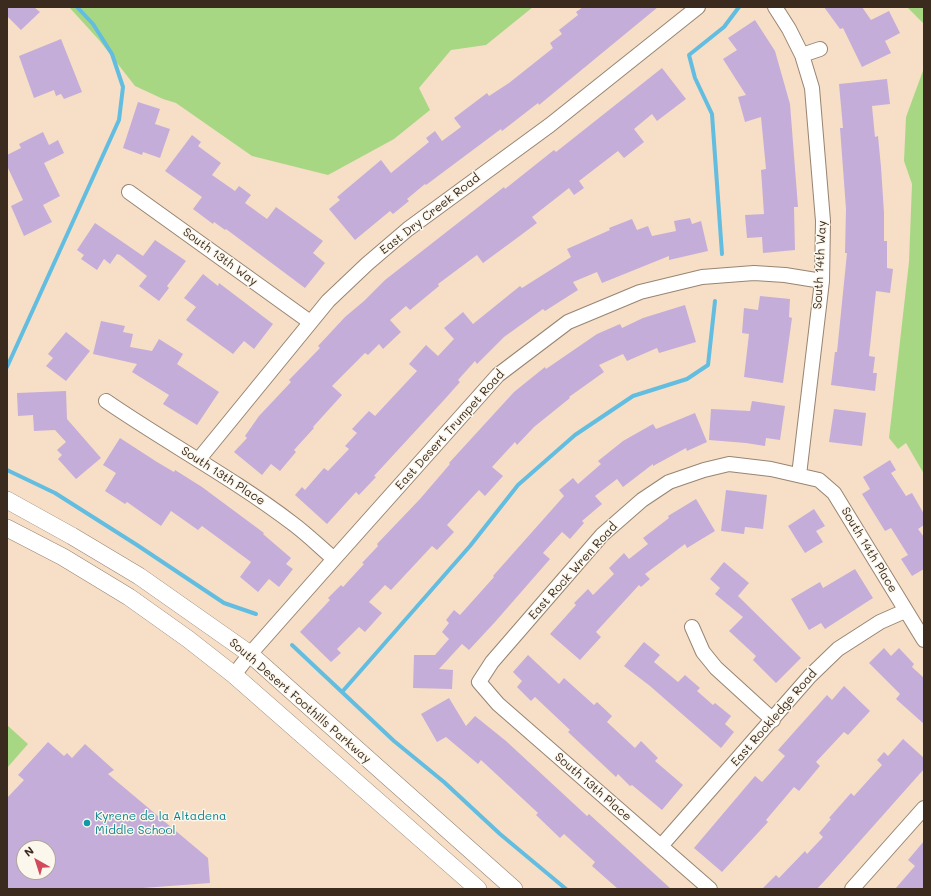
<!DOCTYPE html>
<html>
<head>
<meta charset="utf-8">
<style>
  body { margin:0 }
  #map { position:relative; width:931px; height:896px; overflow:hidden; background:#f6dfc6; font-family:Mali,sans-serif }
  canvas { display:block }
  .frame { position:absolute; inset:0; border:8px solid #3b2a1e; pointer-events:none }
  .north { position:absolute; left:16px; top:840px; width:40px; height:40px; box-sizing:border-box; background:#fbf7ec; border:1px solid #aea59a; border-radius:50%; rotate:321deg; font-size:11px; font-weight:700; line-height:16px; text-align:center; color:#3b2a1e }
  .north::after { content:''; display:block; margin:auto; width:14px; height:18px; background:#d1495b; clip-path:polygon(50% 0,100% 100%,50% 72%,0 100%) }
</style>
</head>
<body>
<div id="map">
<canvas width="931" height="896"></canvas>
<div class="frame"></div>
<div class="north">N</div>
</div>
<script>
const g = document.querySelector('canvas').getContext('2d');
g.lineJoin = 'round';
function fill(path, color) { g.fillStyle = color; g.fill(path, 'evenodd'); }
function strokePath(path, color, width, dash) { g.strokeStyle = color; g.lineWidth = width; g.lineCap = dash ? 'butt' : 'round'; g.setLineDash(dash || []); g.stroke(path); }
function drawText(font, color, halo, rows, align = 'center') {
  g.font = font + ' Mali,sans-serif'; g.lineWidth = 3; g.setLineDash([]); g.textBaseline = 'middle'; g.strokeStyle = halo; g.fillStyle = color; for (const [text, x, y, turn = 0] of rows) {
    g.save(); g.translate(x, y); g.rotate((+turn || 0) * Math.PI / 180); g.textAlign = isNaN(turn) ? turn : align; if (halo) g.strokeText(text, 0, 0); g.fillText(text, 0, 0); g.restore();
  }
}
fill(new Path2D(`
  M 69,7 L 533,7 L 486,45 L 451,50 L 419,88 L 430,110 L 394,139 L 328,175 L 252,156 L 176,103 L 163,99 L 135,86 L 99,40 Z
  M 907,7 L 924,7 L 924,24 Z
  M 924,68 L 924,474 L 906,443 L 898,449 L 889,438 L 909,262 L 912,184 L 904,161 L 906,117 Z
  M 7,725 L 28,744 L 7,768 Z`), '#a8d784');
strokePath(new Path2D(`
  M 722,254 L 712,114 L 695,78 L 689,55 L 724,27 L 739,7
  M 7,367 L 119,120 L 123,87 L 112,54 L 93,24 L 77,7
  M 7,470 L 55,493 L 137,545 L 224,603 L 256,614
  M 292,645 L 394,741 L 444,782 L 500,834 L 566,889
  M 342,692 L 470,546 L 518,485 L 575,435 L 633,396 L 687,379 L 708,365 L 715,301`), '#62bde0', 4);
fill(new Path2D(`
  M 7,7 L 34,7 L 40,12 L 21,30 L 7,16 Z
  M 583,7 L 658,7 L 539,105 L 538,103 L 502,131 L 501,129 L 426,185 L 425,184 L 407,199 L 409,201 L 393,214 L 390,211 L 355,240 L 329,209 L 340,200 L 337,197 L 381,160 L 391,173 L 429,142 L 426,138 L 435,131 L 442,141 L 461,127 L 454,118 L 487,93 L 489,96 L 509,83 L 553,48 L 550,43 L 562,34 L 559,30 L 578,15 L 576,12 Z
  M 824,7 L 862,7 L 871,20 L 889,11 L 900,33 L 885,41 L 891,53 L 862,67 L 843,28 L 840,29 Z
  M 755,20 L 775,51 L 790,104 L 798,207 L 794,207 L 795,250 L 763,253 L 762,237 L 747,238 L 745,215 L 764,214 L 761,170 L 766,169 L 761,117 L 745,122 L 738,97 L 746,95 L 723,59 L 737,50 L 728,38 Z
  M 61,39 L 82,92 L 64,99 L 61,94 L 56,96 L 54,90 L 34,98 L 19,56 Z
  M 662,68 L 686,99 L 657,121 L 652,114 L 634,129 L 644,142 L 624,158 L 618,151 L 579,181 L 584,188 L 574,195 L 569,188 L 532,217 L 537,223 L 517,238 L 483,263 L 477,255 L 438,284 L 439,286 L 410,310 L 406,306 L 390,320 L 401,332 L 383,349 L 379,344 L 368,355 L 365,353 L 332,386 L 342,395 L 313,427 L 314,428 L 294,450 L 296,452 L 280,471 L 271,464 L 262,475 L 234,452 L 247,438 L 245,436 L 259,416 L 291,382 L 289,380 L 320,348 L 318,346 L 345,317 L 364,301 L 385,280 L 504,187 L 505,189 L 554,150 L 556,152 Z
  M 887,79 L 890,104 L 872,106 L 875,137 L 878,136 L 881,167 L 884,213 L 884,241 L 887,241 L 887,268 L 893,269 L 890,293 L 876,291 L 869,356 L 875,357 L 873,373 L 877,373 L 875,391 L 831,385 L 835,352 L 837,352 L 847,253 L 845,253 L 846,209 L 840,128 L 843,128 L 839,84 Z
  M 138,102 L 160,109 L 155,124 L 170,129 L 160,158 L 143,152 L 142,155 L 123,148 Z
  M 43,132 L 49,145 L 58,140 L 64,153 L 44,163 L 60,196 L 43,205 L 52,222 L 24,236 L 11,206 L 23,200 L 7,166 L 7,155 L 21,148 L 19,144 Z
  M 192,135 L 201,142 L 198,146 L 221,163 L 212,175 L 235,191 L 239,186 L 251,195 L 245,203 L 267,219 L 276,207 L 323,241 L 313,253 L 325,263 L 305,288 L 226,229 L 225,230 L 214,222 L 213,224 L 193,209 L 202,197 L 165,171 Z
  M 690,218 L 692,224 L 701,221 L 708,251 L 669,260 L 669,256 L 602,283 L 597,272 L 573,282 L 578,290 L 545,311 L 543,309 L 504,337 L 477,364 L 475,361 L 458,380 L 460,382 L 444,400 L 374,476 L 376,477 L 359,495 L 356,492 L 327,524 L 295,495 L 302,487 L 305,490 L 324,468 L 328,471 L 349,449 L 345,446 L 357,433 L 352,429 L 369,411 L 375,416 L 417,371 L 409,364 L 426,345 L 438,356 L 454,339 L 444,328 L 463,312 L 473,324 L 520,286 L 522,288 L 571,257 L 567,249 L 610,230 L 609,228 L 632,219 L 637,230 L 648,226 L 652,236 L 676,231 L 674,221 Z
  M 95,223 L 143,256 L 155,240 L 186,261 L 167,286 L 169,288 L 159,301 L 139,286 L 147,276 L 120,255 L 117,254 L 110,264 L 104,259 L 97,270 L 81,259 L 84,255 L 77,250 Z
  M 203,274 L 218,286 L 219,283 L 273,324 L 254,349 L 244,341 L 233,354 L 186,320 L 196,307 L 184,298 Z
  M 760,296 L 790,299 L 789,317 L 792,318 L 783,383 L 744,377 L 749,334 L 742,333 L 744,308 L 758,310 Z
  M 685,305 L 696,342 L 659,353 L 657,348 L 627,361 L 623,354 L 599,365 L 604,372 L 569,397 L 570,398 L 534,427 L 517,445 L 515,442 L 492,467 L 503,476 L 485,496 L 479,490 L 447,525 L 454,532 L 437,550 L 432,546 L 391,590 L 385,585 L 369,602 L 382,613 L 365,632 L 359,627 L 337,649 L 341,653 L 331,662 L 300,632 L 330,600 L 328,598 L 341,585 L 343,587 L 364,564 L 362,563 L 378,546 L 377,544 L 420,499 L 450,464 L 449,463 L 514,392 L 545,367 L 546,369 L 597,334 L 620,324 L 622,328 L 643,318 Z
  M 101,321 L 125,326 L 123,332 L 133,334 L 130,347 L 152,351 L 159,339 L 183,354 L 177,364 L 219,392 L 197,425 L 163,404 L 169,395 L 132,372 L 137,364 L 93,354 Z
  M 66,332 L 90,351 L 66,381 L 46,366 L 53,358 L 48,354 Z
  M 66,391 L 67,419 L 101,458 L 76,479 L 58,459 L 62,455 L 57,450 L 66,442 L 55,430 L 34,431 L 33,415 L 18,416 L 17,393 Z
  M 752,401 L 785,406 L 780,440 L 766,438 L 765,446 L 746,443 L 709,440 L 711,409 L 750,411 Z
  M 834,409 L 866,413 L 862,446 L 829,442 Z
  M 695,413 L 707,442 L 687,451 L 686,448 L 653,466 L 653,464 L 623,487 L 617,479 L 595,496 L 602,504 L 582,521 L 584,523 L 570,539 L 562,532 L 543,553 L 550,559 L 495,622 L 469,650 L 462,644 L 439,669 L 453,670 L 452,689 L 413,688 L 414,655 L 435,655 L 449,639 L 442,632 L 449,623 L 446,620 L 454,610 L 460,615 L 494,577 L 493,576 L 564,496 L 559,490 L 573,478 L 578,484 L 601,464 L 598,461 L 623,441 L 653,424 L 656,429 Z
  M 120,438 L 157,462 L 174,472 L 175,470 L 202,487 L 264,533 L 263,534 L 291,558 L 286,564 L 293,569 L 279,587 L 269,579 L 258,592 L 240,577 L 251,562 L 202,526 L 198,530 L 171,511 L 161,526 L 127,502 L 125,504 L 105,491 L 116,473 L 103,465 Z
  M 890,460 L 896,470 L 891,473 L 906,496 L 912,493 L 924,514 L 924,525 L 918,529 L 924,537 L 924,569 L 912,576 L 901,559 L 908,555 L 891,528 L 885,531 L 862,494 L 870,489 L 863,477 Z
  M 726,490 L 767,495 L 763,529 L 745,527 L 744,534 L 721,531 Z
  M 696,499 L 715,531 L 687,548 L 685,544 L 645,574 L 650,579 L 641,587 L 639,585 L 596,632 L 601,637 L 580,660 L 550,634 L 576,605 L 574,603 L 588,589 L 593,595 L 614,574 L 609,568 L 624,553 L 629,559 L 648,544 L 643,538 L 669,518 L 668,516 Z
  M 814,509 L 825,526 L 816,531 L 823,542 L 805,553 L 788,526 Z
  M 724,562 L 749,583 L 738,596 L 801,658 L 776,683 L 753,660 L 756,656 L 729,631 L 743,617 L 715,594 L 720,588 L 710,579 Z
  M 855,569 L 873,598 L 825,629 L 821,623 L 809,630 L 791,599 L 820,582 L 823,588 Z
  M 644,642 L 660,655 L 654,662 L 678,682 L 685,675 L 700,688 L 697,691 L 713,705 L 715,703 L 731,716 L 725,724 L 734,732 L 721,748 L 650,686 L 624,666 Z
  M 884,648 L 891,656 L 899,648 L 914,664 L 912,667 L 924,678 L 924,724 L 896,699 L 900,694 L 869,663 Z
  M 528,655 L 559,684 L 564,678 L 594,705 L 597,702 L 612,716 L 607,722 L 635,748 L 641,741 L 658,758 L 655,761 L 683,785 L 662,810 L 632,785 L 630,786 L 618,774 L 616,777 L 568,732 L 570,730 L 535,697 L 531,701 L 517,687 L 522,681 L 513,672 Z
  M 844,686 L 870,711 L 848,735 L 844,732 L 816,762 L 820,766 L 799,791 L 794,787 L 766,820 L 768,822 L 722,872 L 694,848 L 755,776 L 762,782 L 771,772 L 785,756 L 778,750 L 827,695 L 832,700 Z
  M 449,698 L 466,726 L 475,716 L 506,741 L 587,816 L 589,814 L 671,889 L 618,889 L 592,866 L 595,862 L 564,834 L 560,838 L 536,815 L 538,813 L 481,760 L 478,764 L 446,737 L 437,742 L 421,714 Z
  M 903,739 L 924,758 L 924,769 L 828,877 L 817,889 L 762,889 L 776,875 L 779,878 L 805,851 L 807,854 L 823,837 L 819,833 L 831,819 L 829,818 L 851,793 L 854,796 L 882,765 L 877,760 L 884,752 L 888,756 Z
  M 48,742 L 64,756 L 67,753 L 72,758 L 85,744 L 114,770 L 108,774 L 208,858 L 210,883 L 129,889 L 7,889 L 7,798 L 24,780 L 18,775 ZM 24,848 L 48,848 L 48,872 L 24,872 Z
  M 924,841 L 924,889 L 895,889 L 915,866 L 908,860 Z`), '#c5adda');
const minor = new Path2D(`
  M 775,7 L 789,29 L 802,55 L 812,88 L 823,221 L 822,281 L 799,475
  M 802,55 L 820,49
  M 129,192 L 310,322
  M 106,401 C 167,443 233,478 292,523 C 307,534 320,547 334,559
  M 199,459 L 328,301 L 367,264 L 408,229 L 550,125 L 698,7
  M 692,627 L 703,652 L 716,668 L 773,720
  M 234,675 L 250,654 L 334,559 L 498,375 L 568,322 L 640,292 L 702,277 L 754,273 L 785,275 L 822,281
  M 661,846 L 810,676 L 838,649 L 880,622 L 905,611
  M 710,889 L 498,704 L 479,682 L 492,662 L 602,535 L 642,500 L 669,482 L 704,470 L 729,464 L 771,469 L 819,480 L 834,493 L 924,640
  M 852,889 L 924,808`);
const tertiary = new Path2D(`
  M 7,500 L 72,536 L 139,576 L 250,654 L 514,889
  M 7,528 L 63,557 L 129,597 L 188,639 L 234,675 L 478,889`);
strokePath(minor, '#988472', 16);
strokePath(tertiary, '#988472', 18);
strokePath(minor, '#fff', 14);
strokePath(tertiary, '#fff', 17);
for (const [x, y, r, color] of [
  [87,823,4,"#0f9aa8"]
]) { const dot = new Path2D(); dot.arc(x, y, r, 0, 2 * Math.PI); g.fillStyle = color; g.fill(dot); strokePath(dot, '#fbf7ec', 1.5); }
drawText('12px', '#3b2a1e', '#fbf7ec', [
  ["East Dry Creek Road",430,214,-38],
  ["South 13th Way",220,257,36],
  ["South 14th Way",820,265,-87],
  ["East Desert Trumpet Road",450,430,-48],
  ["South 13th Place",223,476,33],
  ["South 14th Place",869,550,59],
  ["East Rock Wren Road",573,571,-48],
  ["South Desert Foothills Parkway",300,701,41],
  ["East Rockledge Road",774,718,-49],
  ["South 13th Place",593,787,41]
]);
drawText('12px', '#0d838f', '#fbf7ec', [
  ["Kyrene de la Altadena",95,816],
  ["Middle School",95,830]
], 'left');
</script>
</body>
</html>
